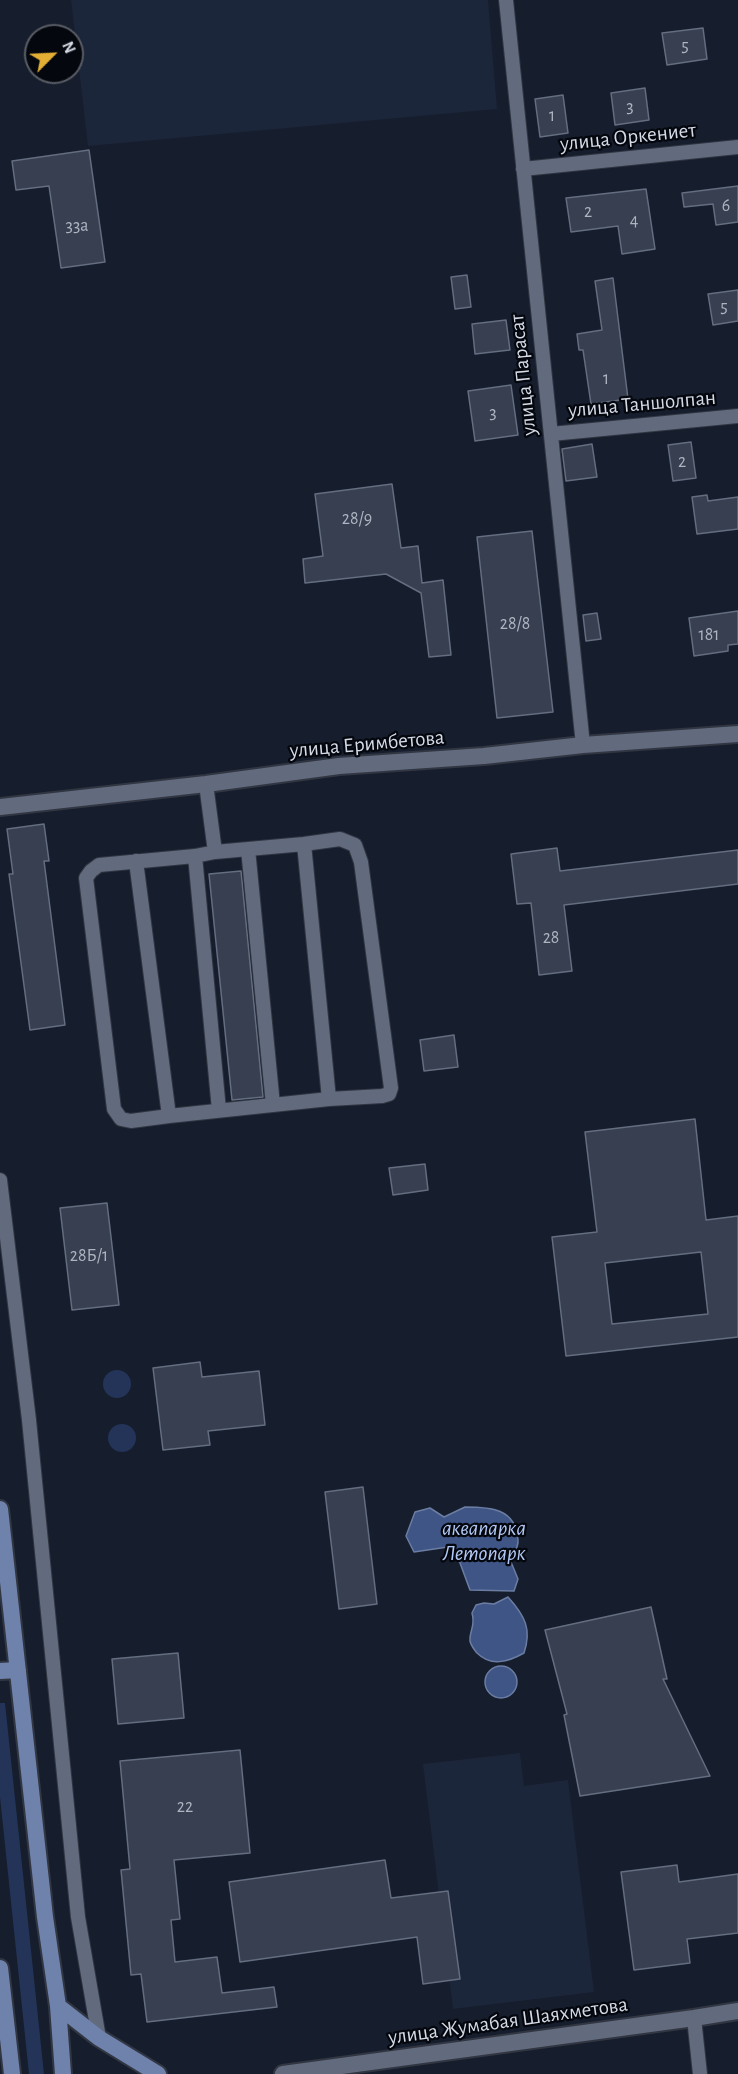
<!DOCTYPE html>
<html>
<head>
<meta charset="utf-8">
<style>
  body { margin:0 }
  #map { position:relative; width:738px; height:2074px; overflow:hidden; background:#161d2c; font-family:"Alegreya Sans",sans-serif }
  canvas { display:block }
  .north { position:absolute; left:24px; top:24px; width:60px; height:60px; box-sizing:border-box; background:#05070e; border:2px solid #585c64; border-radius:50%; rotate:66deg; font-size:16px; font-weight:700; line-height:24px; text-align:center; color:#d5dbe6 }
  .north::after { content:''; display:block; margin:auto; width:21px; height:27px; background:#e2af34; clip-path:polygon(50% 0,100% 100%,50% 72%,0 100%) }
</style>
</head>
<body>
<div id="map">
<canvas width="738" height="2074"></canvas>
<div class="north">N</div>
</div>
<script>
const g = document.querySelector('canvas').getContext('2d');
g.lineJoin = 'round';
function fill(path, color) { g.fillStyle = color; g.fill(path, 'evenodd'); }
function strokePath(path, color, width, dash) { g.strokeStyle = color; g.lineWidth = width; g.lineCap = dash ? 'butt' : 'round'; g.setLineDash(dash || []); g.stroke(path); }
function drawText(font, color, halo, rows, align = 'center') {
  g.font = font + ' "Alegreya Sans",sans-serif'; g.lineWidth = 4.5; g.setLineDash([]); g.textBaseline = 'middle'; g.strokeStyle = halo; g.fillStyle = color; for (const [text, x, y, turn = 0] of rows) {
    g.save(); g.translate(x, y); g.rotate((+turn || 0) * Math.PI / 180); g.textAlign = isNaN(turn) ? turn : align; if (halo) g.strokeText(text, 0, 0); g.fillText(text, 0, 0); g.restore();
  }
}
fill(new Path2D(`
  M 71,0 L 488,0 L 497,109 L 88,146 Z
  M 520,1753 L 524,1786 L 568,1780 L 594,1992 L 453,2009 L 423,1764 Z`), '#1c263a');
fill(new Path2D(`
  M103 1384a14 14 0 1 1 28 0a14 14 0 1 1-28 0Z
  M108 1438a14 14 0 1 1 28 0a14 14 0 1 1-28 0Z
  M 0,1703 L 5,1703 L 44,2074 L 29,2074 L 0,1797 Z`), '#233458');
const water = new Path2D(`
  M 465,1507 C 490,1507 516,1508 518,1540 C 519,1546 513,1556 511,1562 L 518,1579 L 514,1591 L 470,1590 L 460,1563 L 448,1547 L 414,1552 L 406,1536 L 415,1512 L 430,1508 L 444,1517 Z
  M 508,1597 C 525,1616 532,1629 524,1653 C 508,1662 491,1667 477,1653 C 474,1649 471,1646 470,1641 C 469,1630 476,1627 472,1613 L 476,1605 L 484,1603 L 494,1604 Z
  M485 1682a16 16 0 1 1 32 0a16 16 0 1 1-32 0Z`);
fill(water, '#3e5586');
strokePath(water, '#6b7da3', 1.5);
const building = new Path2D(`
  M 703,28 L 707,59 L 667,65 L 662,33 Z
  M 645,88 L 649,120 L 615,125 L 611,93 Z
  M 563,95 L 568,133 L 540,137 L 535,99 Z
  M 89,150 L 105,262 L 61,268 L 49,186 L 16,190 L 12,161 Z
  M 738,186 L 738,222 L 716,225 L 713,204 L 684,207 L 682,193 Z
  M 646,189 L 655,249 L 622,254 L 618,226 L 571,232 L 566,198 Z
  M 467,275 L 471,307 L 455,309 L 451,277 Z
  M 613,278 L 628,399 L 591,404 L 583,350 L 579,350 L 577,334 L 602,330 L 595,281 Z
  M 738,290 L 738,321 L 713,325 L 708,294 Z
  M 506,320 L 510,350 L 475,354 L 472,324 Z
  M 511,385 L 518,435 L 475,441 L 468,391 Z
  M 691,442 L 696,478 L 673,481 L 668,445 Z
  M 592,444 L 597,477 L 566,481 L 562,449 Z
  M 392,484 L 401,548 L 418,546 L 422,583 L 443,580 L 451,655 L 429,657 L 421,593 L 386,574 L 305,583 L 303,559 L 323,556 L 315,494 Z
  M 707,495 L 708,501 L 738,497 L 738,529 L 697,534 L 692,497 Z
  M 532,531 L 553,712 L 497,718 L 477,537 Z
  M 738,611 L 738,644 L 728,645 L 728,651 L 694,656 L 689,618 Z
  M 597,613 L 601,639 L 586,641 L 583,615 Z
  M 44,824 L 49,861 L 44,861 L 65,1025 L 30,1030 L 9,874 L 13,874 L 7,829 Z
  M 557,848 L 560,871 L 738,850 L 738,884 L 564,905 L 572,971 L 539,975 L 531,903 L 517,904 L 511,854 Z
  M 241,871 L 263,1097 L 232,1100 L 209,874 Z
  M 454,1035 L 458,1067 L 424,1071 L 420,1040 Z
  M 695,1119 L 706,1220 L 738,1216 L 738,1337 L 566,1356 L 552,1237 L 597,1232 L 585,1132 ZM 701,1252 L 708,1314 L 612,1324 L 605,1263 Z
  M 425,1164 L 428,1190 L 393,1195 L 389,1168 Z
  M 107,1203 L 119,1305 L 72,1310 L 60,1208 Z
  M 200,1362 L 202,1377 L 259,1371 L 265,1425 L 208,1431 L 210,1445 L 163,1450 L 153,1368 Z
  M 363,1487 L 377,1604 L 339,1609 L 325,1492 Z
  M 651,1607 L 667,1679 L 663,1679 L 710,1776 L 580,1796 L 564,1715 L 567,1714 L 545,1630 Z
  M 178,1653 L 184,1718 L 118,1724 L 112,1659 Z
  M 240,1750 L 250,1853 L 174,1860 L 180,1919 L 171,1920 L 175,1962 L 217,1957 L 222,1993 L 274,1987 L 277,2007 L 147,2022 L 141,1974 L 131,1975 L 121,1870 L 130,1869 L 120,1761 Z
  M 385,1860 L 391,1898 L 448,1891 L 460,1979 L 423,1984 L 417,1937 L 240,1962 L 229,1882 Z
  M 677,1865 L 679,1882 L 738,1874 L 738,1933 L 687,1939 L 690,1963 L 634,1970 L 621,1872 Z`);
fill(building, '#373f50');
strokePath(building, '#646e80', 1.5);
const minor = new Path2D(`
  M 506,0 L 583,745
  M 523,169 L 738,147
  M 551,434 L 738,416
  M 206,784 L 215,852
  M 304,844 L 329,1099
  M 248,849 L 273,1105
  M 136,861 L 169,1116 L 131,1121 L 121,1119 L 114,1109 L 86,878 L 91,871 L 99,865 L 195,856
  M 169,1116 L 329,1099 L 382,1096 L 389,1094 L 391,1088 L 361,862 L 355,845 L 340,839 L 304,844 L 215,852 L 195,856 L 219,1110
  M 0,1180 L 29,1420 L 78,1917 L 99,2038
  M 694,2018 L 700,2074`);
const tertiary = new Path2D(`
  M 283,2074 L 694,2018 L 738,2011`);
const secondary = new Path2D(`
  M 0,807 L 206,784 L 339,766 L 484,756 L 583,745 L 738,734`);
const primary = new Path2D(`
  M 0,1509 L 45,1917 L 58,2006 L 63,2074
  M 0,1671 L 18,1670
  M 0,1968 L 12,2074
  M 58,2006 L 99,2038 L 158,2074`);
strokePath(minor, '#313642', 16);
strokePath(tertiary, '#313642', 20);
strokePath(secondary, '#313642', 20);
strokePath(primary, '#313642', 20);
strokePath(minor, '#626b7e', 14);
strokePath(tertiary, '#626b7e', 16);
strokePath(secondary, '#626b7e', 16);
strokePath(primary, '#6e82ac', 16);
drawText('18px', '#aeb4c0', null, [
  ["5",685,46],
  ["3",630,107],
  ["1",552,116],
  ["6",726,206],
  ["2",588,212],
  ["4",634,221],
  ["33а",77,226],
  ["5",724,307],
  ["1",606,379],
  ["3",493,413],
  ["2",682,462],
  ["28/9",357,519],
  ["28/8",515,624],
  ["181",709,635],
  ["28",551,938],
  ["28Б/1",89,1256],
  ["22",185,1807]
]);
drawText('21px', '#d5dbe6', '#05070e', [
  ["улица Оркениет",628,137,-6],
  ["улица Парасат",523,375,-96],
  ["улица Таншолпан",642,404,-5],
  ["улица Еримбетова",367,744,-5],
  ["улица Жумабая Шаяхметова",508,2021,-8]
]);
drawText('italic 22px', '#b2c9f7', '#05070e', [
  ["аквапарка",484,1528],
  ["Летопарк",484,1553]
]);
</script>
</body>
</html>
